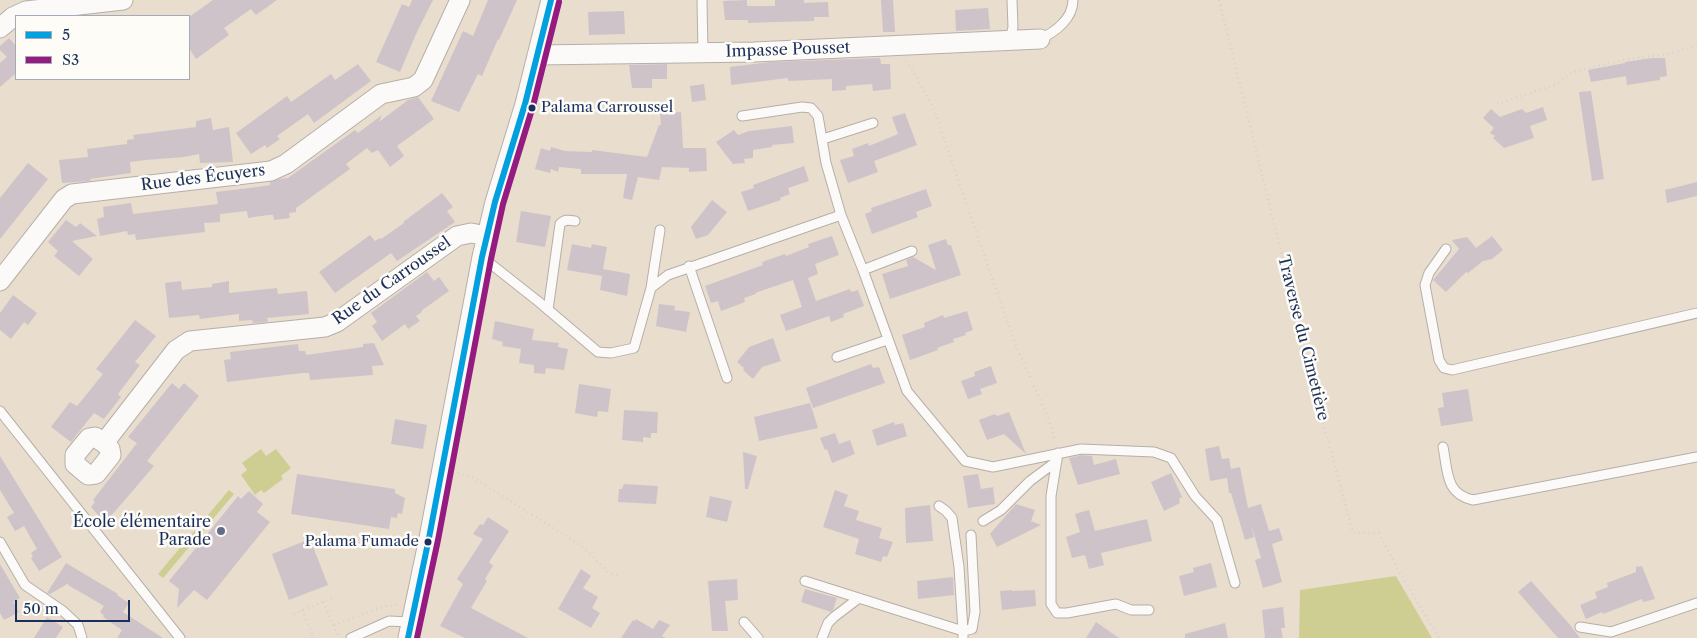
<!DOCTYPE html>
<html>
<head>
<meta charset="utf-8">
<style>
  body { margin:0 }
  #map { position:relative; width:1697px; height:638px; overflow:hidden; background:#e9ddcd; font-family:"Libre Caslon Text",serif }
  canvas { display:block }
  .legend { position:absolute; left:15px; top:15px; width:175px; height:65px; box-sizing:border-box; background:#fdfcf7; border:1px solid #a3aaba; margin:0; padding:6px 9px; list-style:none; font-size:15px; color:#1b2f5e }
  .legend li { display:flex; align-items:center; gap:10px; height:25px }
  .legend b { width:25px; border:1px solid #a3aaba }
  .scale { position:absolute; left:15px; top:600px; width:115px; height:22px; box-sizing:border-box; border:2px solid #1b2f5e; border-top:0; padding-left:6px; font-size:15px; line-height:18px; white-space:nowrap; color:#1b2f5e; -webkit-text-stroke:4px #fdfcf7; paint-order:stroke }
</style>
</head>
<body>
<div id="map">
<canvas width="1697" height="638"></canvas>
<ul class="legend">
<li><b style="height:6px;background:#03a0e0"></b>5</li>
<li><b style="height:6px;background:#951b81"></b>S3</li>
</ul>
<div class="scale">50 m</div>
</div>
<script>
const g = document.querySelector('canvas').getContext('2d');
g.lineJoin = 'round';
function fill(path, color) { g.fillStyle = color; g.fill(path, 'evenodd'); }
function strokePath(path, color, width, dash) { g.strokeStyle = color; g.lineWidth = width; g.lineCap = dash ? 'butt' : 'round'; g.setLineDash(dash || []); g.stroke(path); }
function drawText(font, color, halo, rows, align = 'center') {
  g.font = font + ' "Libre Caslon Text",serif'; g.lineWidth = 5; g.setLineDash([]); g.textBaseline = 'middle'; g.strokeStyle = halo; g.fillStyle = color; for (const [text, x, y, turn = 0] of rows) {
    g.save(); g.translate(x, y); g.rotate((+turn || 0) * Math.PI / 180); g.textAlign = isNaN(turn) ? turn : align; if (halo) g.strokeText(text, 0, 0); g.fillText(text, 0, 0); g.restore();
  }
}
fill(new Path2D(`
  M 261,449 L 266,456 L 276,449 L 291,468 L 281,476 L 283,479 L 264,493 L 261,490 L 255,495 L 241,475 L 247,470 L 242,463 Z
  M 229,490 L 234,494 L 163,578 L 158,574 Z
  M 1396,576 L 1432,638 L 1299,638 L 1300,590 Z`), '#cece93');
fill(new Path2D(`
  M 213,0 L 277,0 L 256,15 L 251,9 L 224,28 L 229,35 L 196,59 L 189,48 L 189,17 Z
  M 412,0 L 433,0 L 416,34 L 400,72 L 376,62 L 402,4 L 409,7 Z
  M 488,0 L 517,0 L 499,40 L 498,39 L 482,76 L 478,74 L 459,112 L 431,101 L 463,31 L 473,36 Z
  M 747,0 L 747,6 L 775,6 L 775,0 L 804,0 L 804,3 L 828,2 L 829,17 L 814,17 L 814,21 L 776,22 L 748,23 L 748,20 L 725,20 L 723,1 Z
  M 881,0 L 893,0 L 895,32 L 883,32 Z
  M 988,8 L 990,29 L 956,31 L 955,10 Z
  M 624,11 L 625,34 L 589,35 L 588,12 Z
  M 9,38 L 16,46 L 16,73 L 0,87 L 0,63 L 7,57 L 0,50 L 0,46 Z
  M 880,58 L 881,64 L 890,64 L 891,89 L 873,91 L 872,84 L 846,86 L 846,90 L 832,91 L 832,79 L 788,81 L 788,78 L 731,85 L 730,67 L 771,62 Z
  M 1652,58 L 1665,58 L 1667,76 L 1660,77 L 1660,80 L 1627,85 L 1626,76 L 1591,82 L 1588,70 L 1625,63 L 1625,62 Z
  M 358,64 L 371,81 L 314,123 L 308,114 L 277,136 L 280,139 L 267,148 L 265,145 L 251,154 L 236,133 L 287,96 L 291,102 L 331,74 L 335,80 Z
  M 667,64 L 667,79 L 652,79 L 652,88 L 632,88 L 629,65 Z
  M 704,84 L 706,100 L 692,102 L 690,86 Z
  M 1591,91 L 1604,179 L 1592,181 L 1579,92 Z
  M 418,97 L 434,119 L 397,146 L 404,156 L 390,167 L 378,150 L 372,153 L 367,148 L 346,164 L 350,169 L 296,208 L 296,212 L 289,213 L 290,218 L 274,220 L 273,215 L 268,215 L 248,218 L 247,211 L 220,214 L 220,222 L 204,223 L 205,232 L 136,240 L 135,234 L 128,235 L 127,231 L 100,236 L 97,219 L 104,217 L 103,207 L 131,203 L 133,214 L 218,204 L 216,192 L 257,187 L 270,185 L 270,182 L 280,179 L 288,178 L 355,130 L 358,133 L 382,115 L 379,122 L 408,100 Z
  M 1543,107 L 1547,120 L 1530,126 L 1534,138 L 1504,148 L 1493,138 L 1495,136 L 1490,133 L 1494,128 L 1483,118 L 1491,109 L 1500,117 L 1522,109 L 1526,113 Z
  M 681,112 L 683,148 L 706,148 L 707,171 L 689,172 L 689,168 L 662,167 L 659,180 L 638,177 L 632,200 L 623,198 L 627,174 L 581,174 L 581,169 L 559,167 L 558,172 L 551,169 L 550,173 L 535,169 L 541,148 L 550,151 L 551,147 L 565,151 L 592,152 L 592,150 L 647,157 L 659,125 L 661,125 L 660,113 Z
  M 905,113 L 917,145 L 874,161 L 878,172 L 848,183 L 840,160 L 854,156 L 852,149 L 868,143 L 869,146 L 898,134 L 892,117 Z
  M 211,118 L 213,130 L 229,127 L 233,162 L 200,163 L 199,154 L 184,157 L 146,160 L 130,162 L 131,173 L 90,179 L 91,181 L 62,183 L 59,160 L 88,157 L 87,149 L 127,144 L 127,140 L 134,139 L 133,135 L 196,127 L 196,121 Z
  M 792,126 L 794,143 L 772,145 L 772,147 L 753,150 L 753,158 L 744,159 L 745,163 L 733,164 L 716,142 L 734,130 L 738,135 L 749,131 Z
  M 28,163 L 48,179 L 0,239 L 0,198 Z
  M 804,166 L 809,181 L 788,188 L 790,194 L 780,198 L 781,200 L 748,211 L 741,192 L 754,188 L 753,185 Z
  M 1697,182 L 1697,196 L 1667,203 L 1665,190 Z
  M 926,189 L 932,206 L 916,212 L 918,217 L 872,234 L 865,214 L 872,211 L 871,208 Z
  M 442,193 L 453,207 L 447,211 L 455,222 L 397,261 L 391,253 L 335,293 L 319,272 L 370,235 L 375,241 L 380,238 L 381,239 L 404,223 L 403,222 Z
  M 712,200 L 727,212 L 708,235 L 696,239 L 691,227 Z
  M 521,211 L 551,216 L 545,247 L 516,242 Z
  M 66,220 L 76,227 L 80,223 L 97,236 L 72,241 L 93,259 L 79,276 L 54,256 L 58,251 L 48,242 Z
  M 832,236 L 839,255 L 815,264 L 818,274 L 808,278 L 816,301 L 850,289 L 851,292 L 858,290 L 864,306 L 843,314 L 844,317 L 831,322 L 829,316 L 786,331 L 780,315 L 802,307 L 793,280 L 755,293 L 756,294 L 744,298 L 745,302 L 721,311 L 718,301 L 711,303 L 705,286 L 763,265 L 762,262 L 785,254 L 786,256 L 809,247 L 808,244 Z
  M 1492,236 L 1503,250 L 1492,259 L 1483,261 L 1468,273 L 1466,272 L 1446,292 L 1433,280 L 1459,249 L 1452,240 L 1467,237 L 1476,248 Z
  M 946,239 L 948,245 L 951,245 L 961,275 L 890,299 L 882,274 L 908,266 L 906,260 L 913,257 L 936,270 L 928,245 Z
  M 572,244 L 591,248 L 592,244 L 607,247 L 603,269 L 630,274 L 627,296 L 600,290 L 602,276 L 567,270 Z
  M 427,272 L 434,281 L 439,277 L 449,291 L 421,311 L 422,312 L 416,316 L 420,321 L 408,329 L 405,324 L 382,341 L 372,326 L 377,322 L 371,313 Z
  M 181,281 L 182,290 L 212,287 L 212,284 L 229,281 L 229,293 L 277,288 L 278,294 L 307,291 L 309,314 L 267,318 L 268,322 L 253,323 L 252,320 L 239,321 L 239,314 L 200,319 L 199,315 L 169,318 L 165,283 Z
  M 13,295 L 37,313 L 28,325 L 24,322 L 11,339 L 0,330 L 0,313 Z
  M 659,304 L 675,306 L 674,310 L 690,312 L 686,332 L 656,326 Z
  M 967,311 L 973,330 L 965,333 L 966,335 L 953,339 L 954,342 L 937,348 L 938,350 L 910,360 L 902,335 L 925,327 L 924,323 L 943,315 L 944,318 Z
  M 135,320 L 156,336 L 135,362 L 140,365 L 118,394 L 121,397 L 104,419 L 94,413 L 71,442 L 51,427 L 70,402 L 77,406 L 103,374 L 96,369 Z
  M 495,321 L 534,329 L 532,340 L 559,343 L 558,347 L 568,349 L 564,370 L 546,368 L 545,374 L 534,373 L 534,365 L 519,363 L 521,349 L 502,346 L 503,342 L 492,339 Z
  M 773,338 L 781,361 L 762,367 L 753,379 L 743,370 L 744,368 L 737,362 L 749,347 Z
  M 374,343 L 384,365 L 372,366 L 373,375 L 310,380 L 309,373 L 302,373 L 227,382 L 224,360 L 231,359 L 230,352 L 298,344 L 299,351 L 305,351 L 306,355 L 363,347 L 363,344 Z
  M 871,364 L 873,368 L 879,367 L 885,383 L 813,408 L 806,388 Z
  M 991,366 L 997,383 L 980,389 L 982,394 L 968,399 L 961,381 L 975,376 L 974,372 Z
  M 172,383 L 179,389 L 184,383 L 199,396 L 147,461 L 154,466 L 105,523 L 91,507 L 95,502 L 93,500 L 137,443 L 128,437 Z
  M 579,384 L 611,389 L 608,412 L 598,411 L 597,417 L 575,413 Z
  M 1468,389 L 1473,421 L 1441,426 L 1438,408 L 1444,407 L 1442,393 Z
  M 810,403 L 818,428 L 759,441 L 754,417 Z
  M 624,410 L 658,412 L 657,433 L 651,433 L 651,438 L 643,437 L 643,442 L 622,440 Z
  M 1009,412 L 1026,454 L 1004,434 L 987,440 L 979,420 L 995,414 L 997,416 Z
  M 395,419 L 427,425 L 423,449 L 391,444 Z
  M 894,422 L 895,425 L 903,423 L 907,436 L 877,446 L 872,430 Z
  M 835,433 L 839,444 L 850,440 L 855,454 L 832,463 L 827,449 L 825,450 L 820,438 Z
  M 1219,446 L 1222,459 L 1229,458 L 1231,469 L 1240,467 L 1248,508 L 1261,504 L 1269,531 L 1279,528 L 1283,540 L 1272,544 L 1282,582 L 1263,588 L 1255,560 L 1261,558 L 1251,524 L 1254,537 L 1245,540 L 1231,493 L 1229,493 L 1227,478 L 1210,481 L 1205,449 Z
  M 743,452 L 757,456 L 748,489 L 745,489 Z
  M 1082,455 L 1092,456 L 1094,465 L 1116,459 L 1120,474 L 1078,485 L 1069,458 Z
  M 0,456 L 62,557 L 39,571 L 31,558 L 33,557 L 31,553 L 37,549 L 24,526 L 15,531 L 7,517 L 14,513 L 0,490 Z
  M 1171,473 L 1182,497 L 1179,499 L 1180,503 L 1164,511 L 1151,482 Z
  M 297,474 L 395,489 L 395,493 L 405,498 L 402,514 L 398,513 L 397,518 L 391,517 L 389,529 L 291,514 Z
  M 978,474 L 981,489 L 993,487 L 995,504 L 968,508 L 963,476 Z
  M 624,484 L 658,486 L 656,504 L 618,502 L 619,489 L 622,489 Z
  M 835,490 L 848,495 L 844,506 L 859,511 L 856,520 L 882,528 L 879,538 L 893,542 L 887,557 L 883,556 L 881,562 L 855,554 L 859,539 L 823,527 Z
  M 249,491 L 263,504 L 257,512 L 270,522 L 207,600 L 194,590 L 177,608 L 179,589 L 169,581 L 238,496 L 241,499 Z
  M 710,496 L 732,501 L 727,522 L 706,517 Z
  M 1016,504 L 1035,510 L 1031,521 L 1041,525 L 997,547 L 990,534 Z
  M 930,505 L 933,541 L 906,543 L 905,508 Z
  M 1089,510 L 1095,531 L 1147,519 L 1152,541 L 1101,553 L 1104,565 L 1089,569 L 1085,555 L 1072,558 L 1066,537 L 1080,532 L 1075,514 Z
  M 488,517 L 509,531 L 489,562 L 493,566 L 485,579 L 487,581 L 471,608 L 528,638 L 465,638 L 440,626 L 463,584 L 457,579 L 483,539 L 473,534 L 480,524 L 483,525 Z
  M 310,539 L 328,585 L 289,600 L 272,554 Z
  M 66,563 L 118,594 L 117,595 L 129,603 L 123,612 L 163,638 L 117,638 L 122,630 L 103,617 L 104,616 L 100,612 L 104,606 L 68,585 L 69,583 L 50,594 L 47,593 Z
  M 1211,563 L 1217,587 L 1184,596 L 1179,576 L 1194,572 L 1193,568 Z
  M 0,564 L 20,598 L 13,602 L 19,612 L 4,620 L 0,613 Z
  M 1642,566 L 1655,599 L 1643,602 L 1642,599 L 1603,614 L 1602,612 L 1586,619 L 1580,605 L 1597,598 L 1595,592 L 1608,587 L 1607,583 L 1636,572 L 1636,567 Z
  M 581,569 L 591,576 L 583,588 L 598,597 L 592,608 L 600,613 L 591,628 L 558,609 Z
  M 953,577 L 954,595 L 918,599 L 917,581 Z
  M 737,579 L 738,600 L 725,601 L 728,631 L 712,631 L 708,581 Z
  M 1531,581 L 1571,626 L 1580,638 L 1558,638 L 1518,592 Z
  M 805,589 L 837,598 L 833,610 L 831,612 L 801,602 Z
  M 1012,590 L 1012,591 L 1035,590 L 1036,606 L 1002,610 L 1000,591 Z
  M 1283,607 L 1285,628 L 1281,628 L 1283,638 L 1265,638 L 1262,610 Z
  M 47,617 L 63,627 L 56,638 L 34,638 Z
  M 636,619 L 653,629 L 659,620 L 670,625 L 662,636 L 666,638 L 621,638 L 633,620 L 635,621 Z
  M 1096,622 L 1119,638 L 1086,638 Z
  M 1225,623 L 1228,638 L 1185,638 L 1185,634 Z`), '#cfc3ca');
const service = new Path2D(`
  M 702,0 L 703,53
  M 1040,39 C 1055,32 1073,19 1073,0
  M 1010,40 L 1013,27 L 1012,0
  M 742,116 L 802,107 L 811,108 L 818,116 L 826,163 L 841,215
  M 823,139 L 873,123
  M 1446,249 L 1429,273 L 1425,285 L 1439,360 L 1444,368 L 1452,370 L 1697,313
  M 482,257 L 539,302 L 598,352 L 611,353 L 634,348 L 651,288 L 668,275 L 841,215 L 863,270 L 907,391 L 965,461 L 993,467 L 1081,449 L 1154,452 L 1171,458 L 1195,496 L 1217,520 L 1235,583
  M 689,266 L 727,378
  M 863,270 L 912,251
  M 651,288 L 660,230
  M 548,310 L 560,224 C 565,219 569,220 575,221
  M 837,357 L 887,340
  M 0,411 L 180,638
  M 1443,447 C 1448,471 1445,494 1473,500 L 1697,457
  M 1058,453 L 1051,496 L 1051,604 L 1057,613 L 1067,613 L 1116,604 L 1131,610 L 1149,610
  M 939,506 L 946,511 L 952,518 L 959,567 L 963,631 L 972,629 L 975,612 L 971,535
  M 983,521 L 1001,510 L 1030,481 L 1057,461
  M 0,542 L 25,585 L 63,611 L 78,625 L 82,638
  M 805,581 L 963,631 L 963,638
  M 744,622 L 758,638
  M 1580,627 L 1611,632 L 1697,603
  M 351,638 L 389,621 L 410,622
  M 822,638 L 828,623 L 834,617 L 859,598`);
const minor = new Path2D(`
  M 0,28 L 13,17 L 26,11 L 123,0
  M 537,55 L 754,52 L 1040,39
  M 0,281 L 64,199 L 72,194 L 271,171 L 286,164 L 381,94 L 414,87 L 423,80 L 460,0
  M 104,443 L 110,449 L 111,455 L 96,474 L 88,475 L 75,464 L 75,455 L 89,438 L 95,437 L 104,443 L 176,350 L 190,341 L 325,327 L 337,322 L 457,236 L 471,233 L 487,236
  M 408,638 L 429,538 L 482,257 L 495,202 L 525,104 L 551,0`);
strokePath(service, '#b5afaa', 11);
strokePath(minor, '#b5afaa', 21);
strokePath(new Path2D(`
  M 1219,0 L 1322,418 L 1353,533 L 1379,533 L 1400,573 L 1439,638
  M 906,61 L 910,66 L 933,107 L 1014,341 L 1049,420 L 1055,441
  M 1497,104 L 1555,85 L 1572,72 L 1624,60 L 1667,54 L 1697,46
  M 458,473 L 472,477 L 582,546 L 609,573 L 621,577
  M 323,602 L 339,637
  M 302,610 L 314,638
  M 294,614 L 334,597
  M 334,625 L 385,606 L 397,605`), '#d4d2d1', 2.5, [1, 4]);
strokePath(service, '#fcfaf8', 9);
strokePath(minor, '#fcfaf8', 19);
strokePath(new Path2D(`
  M 408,638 L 429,538 L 482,257 L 495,202 L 525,104 L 551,0`), '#03a0e0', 6);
strokePath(new Path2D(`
  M 417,638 L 438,540 L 491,259 L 503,204 L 533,106 L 559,2`), '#951b81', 6);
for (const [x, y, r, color] of [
  [532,108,4.5,"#1b2f5e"],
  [221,531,5,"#636c85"],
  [428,542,4.5,"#1b2f5e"]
]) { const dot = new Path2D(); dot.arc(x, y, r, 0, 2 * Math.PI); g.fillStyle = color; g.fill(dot); strokePath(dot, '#fdfcf7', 2); }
drawText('15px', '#1b2f5e', '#fdfcf7', [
  ["Palama Carroussel",541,108],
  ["Palama Fumade",419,542,"right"]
], 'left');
drawText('16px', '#1b2f5e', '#fdfcf7', [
  ["Impasse Pousset",788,50,-2],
  ["Rue des Écuyers",203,178,-7],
  ["Rue du Carroussel",392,281,-35],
  ["Traverse du Cimetière",1303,338,76]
]);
drawText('16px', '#1b2f5e', '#fdfcf7', [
  ["École élémentaire",211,522],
  ["Parade",211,540]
], 'right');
</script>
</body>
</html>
